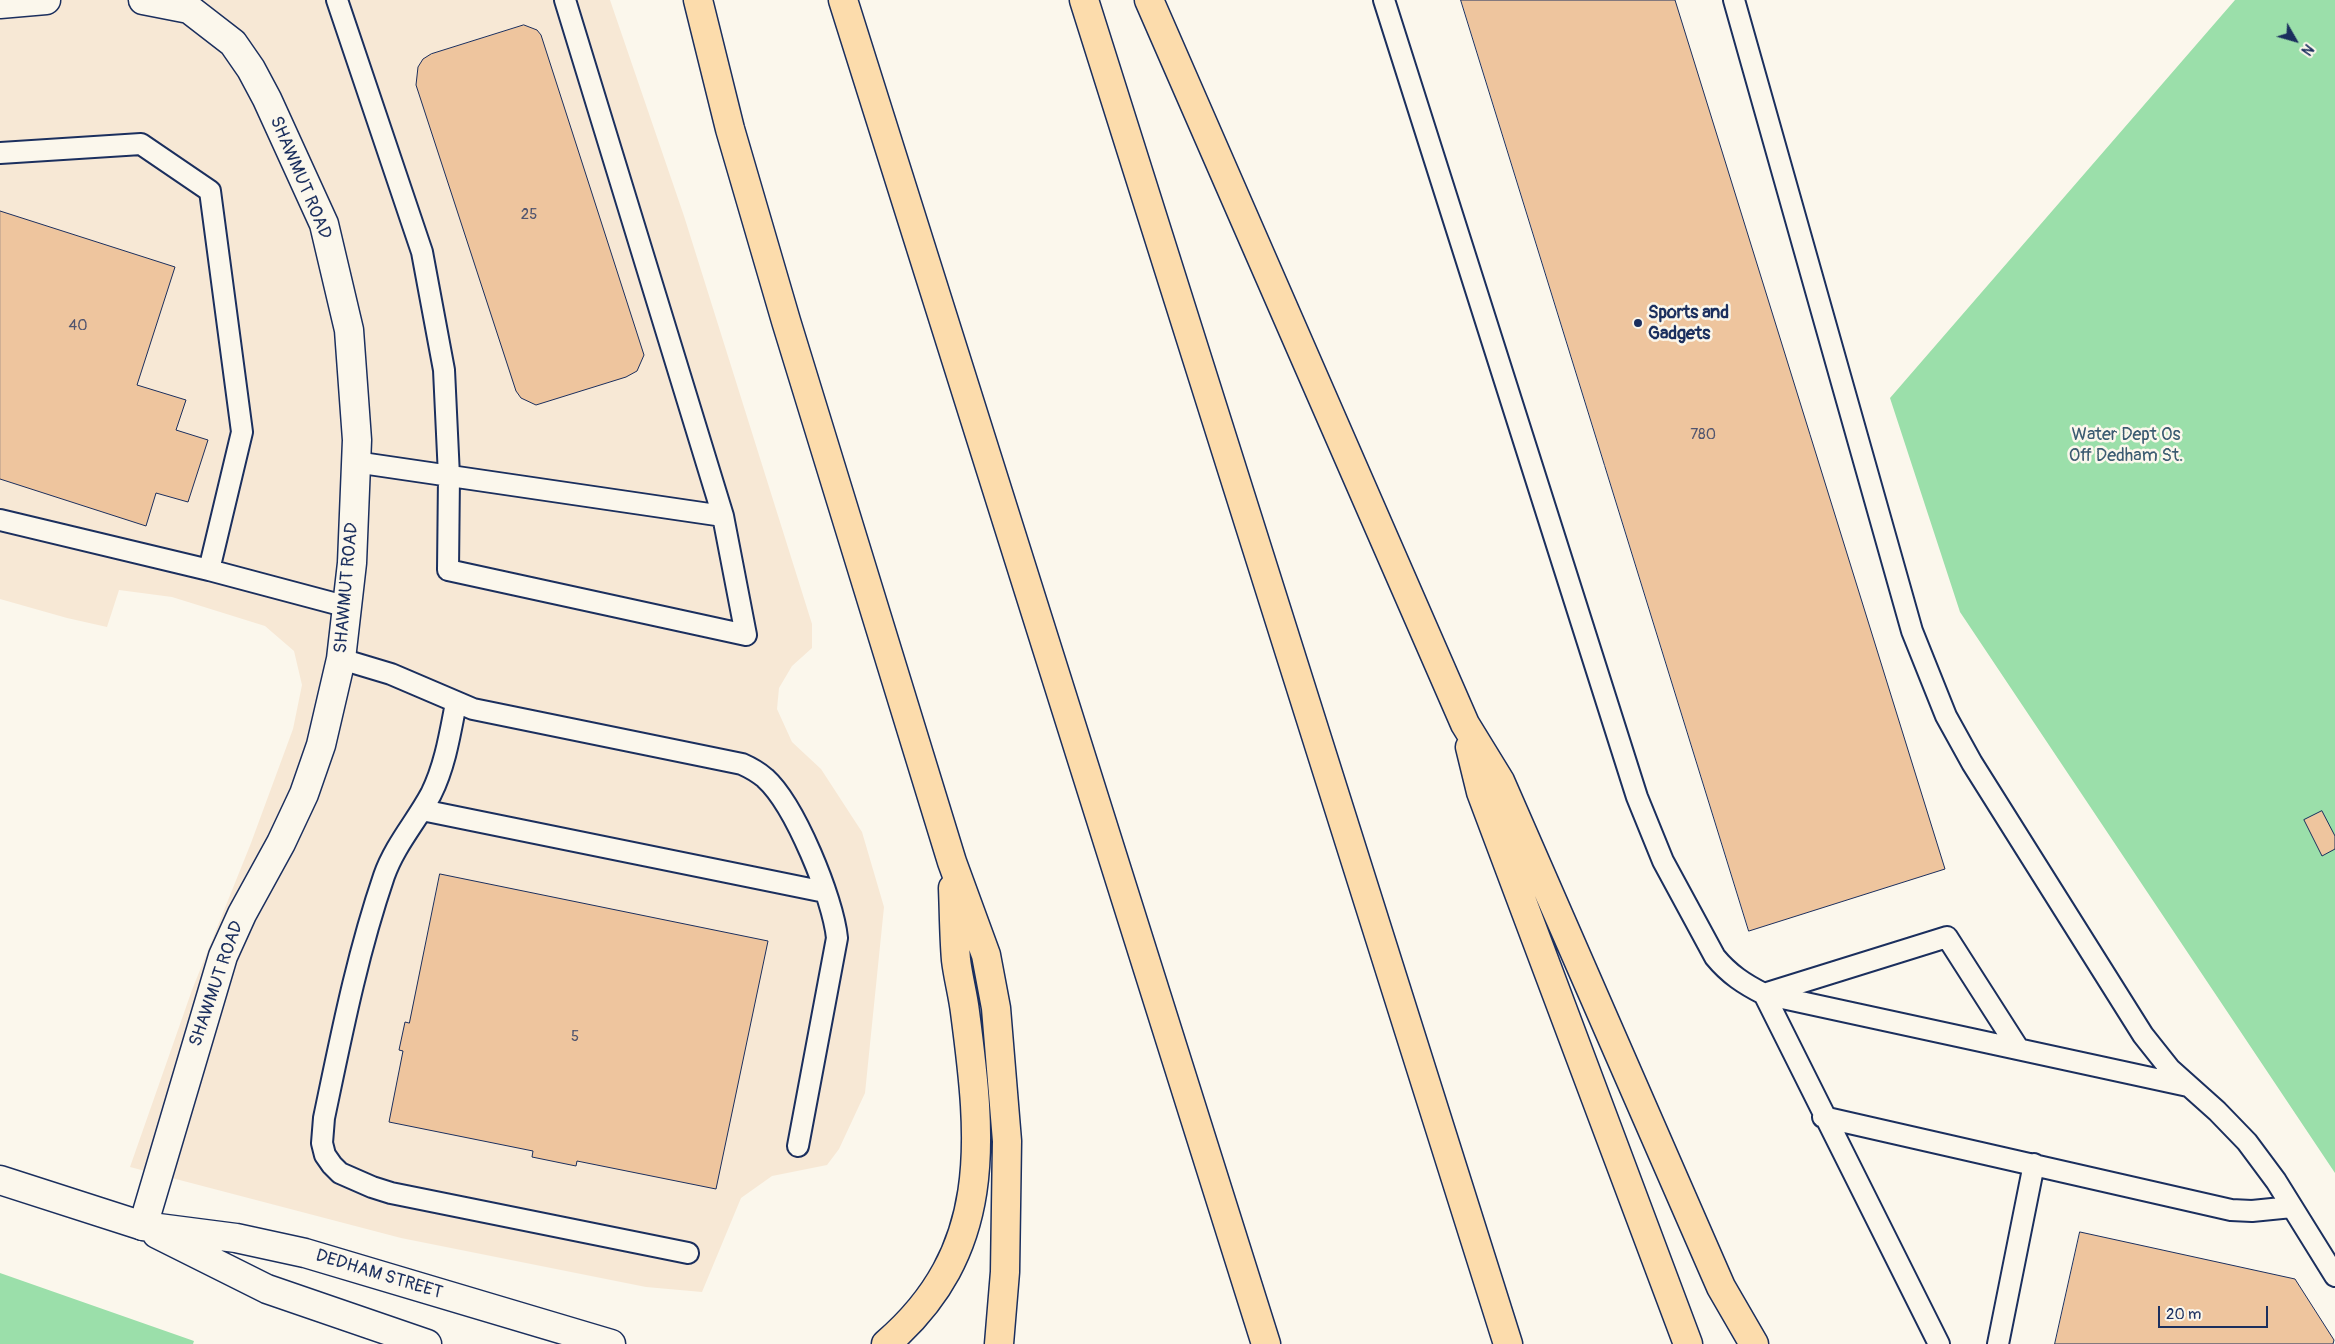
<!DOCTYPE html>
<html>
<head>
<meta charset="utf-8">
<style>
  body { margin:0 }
  #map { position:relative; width:2335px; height:1344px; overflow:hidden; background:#fbf7ec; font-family:Pangolin,sans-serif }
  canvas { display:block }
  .north { position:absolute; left:2270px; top:15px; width:50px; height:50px; -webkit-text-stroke:4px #fbf7ec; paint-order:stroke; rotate:128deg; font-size:14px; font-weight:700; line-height:20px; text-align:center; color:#1b2f5e }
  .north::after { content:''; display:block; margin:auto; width:18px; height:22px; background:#1b2f5e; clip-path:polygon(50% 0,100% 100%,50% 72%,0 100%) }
  .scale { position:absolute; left:2158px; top:1306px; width:110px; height:22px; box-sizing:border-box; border:2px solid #1b2f5e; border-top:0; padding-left:6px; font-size:15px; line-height:18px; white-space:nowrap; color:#1b2f5e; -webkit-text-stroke:4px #fbf7ec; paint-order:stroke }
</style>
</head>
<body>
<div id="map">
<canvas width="2335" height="1344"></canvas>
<div class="north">N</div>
<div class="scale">20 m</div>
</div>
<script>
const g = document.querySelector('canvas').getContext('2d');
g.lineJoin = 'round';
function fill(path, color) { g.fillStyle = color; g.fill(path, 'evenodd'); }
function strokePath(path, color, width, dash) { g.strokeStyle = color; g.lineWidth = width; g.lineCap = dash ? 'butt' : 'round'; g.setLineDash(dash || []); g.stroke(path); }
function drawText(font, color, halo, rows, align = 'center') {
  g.font = font + ' Pangolin,sans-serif'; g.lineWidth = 5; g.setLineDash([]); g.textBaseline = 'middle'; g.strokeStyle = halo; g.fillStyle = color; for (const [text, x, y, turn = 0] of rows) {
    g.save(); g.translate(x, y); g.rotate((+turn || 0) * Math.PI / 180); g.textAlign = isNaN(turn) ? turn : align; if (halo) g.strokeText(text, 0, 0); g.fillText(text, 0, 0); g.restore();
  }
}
fill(new Path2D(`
  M 0,0 L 610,0 L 684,216 L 812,624 L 812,648 L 792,666 L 779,688 L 777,709 L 792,742 L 821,769 L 862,832 L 884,907 L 865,1093 L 839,1149 L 827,1165 L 772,1176 L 741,1198 L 702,1292 L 646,1287 L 401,1238 L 130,1167 L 192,990 L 251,843 L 293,729 L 302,685 L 294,651 L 265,626 L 172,597 L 119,590 L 107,627 L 67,618 L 0,599 Z`), '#f7e8d5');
fill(new Path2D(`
  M 2235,0 L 2335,0 L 2335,1173 L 1960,612 L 1890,398 Z
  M 0,1273 L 194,1341 L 193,1344 L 0,1344 Z`), '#9bdfaa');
const building = new Path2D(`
  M 1461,0 L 1675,0 L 1945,869 L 1749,931 Z
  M 524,25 L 537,30 L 541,35 L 644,355 L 637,371 L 626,377 L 536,405 L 521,398 L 516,391 L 416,85 L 418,67 L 423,59 L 431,54 Z
  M 0,211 L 175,267 L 137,385 L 186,400 L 176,430 L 208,440 L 188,502 L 156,493 L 146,526 L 0,479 Z
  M 2322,811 L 2335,836 L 2335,849 L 2322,856 L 2304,820 Z
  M 440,874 L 768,941 L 716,1189 L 577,1161 L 576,1166 L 532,1157 L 533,1151 L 389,1122 L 403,1051 L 399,1050 L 405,1022 L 409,1023 Z
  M 2080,1232 L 2295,1279 L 2334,1340 L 2333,1344 L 2055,1344 Z`);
fill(building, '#eec59e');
strokePath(building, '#1b2f5e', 1);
const lane = new Path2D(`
  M 337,0 L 422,252 L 444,370 L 449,476 L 448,570 L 746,635 L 723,516 L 355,462
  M 565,0 L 723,516
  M 1384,0 L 1637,797 L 1663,861 L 1715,957 C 1729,974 1744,984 1764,994 L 2188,1086
  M 1734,0 L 1912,631 L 1946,716 L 1972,763 L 2143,1035 L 2170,1069 L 2217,1111 L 2247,1142 L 2276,1181 L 2335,1276
  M 0,153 L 141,144 L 210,191 L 242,432 L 209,570
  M 0,520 L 209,570 L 348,607
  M 341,659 L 391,674 L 473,709 L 742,764 C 751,768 758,772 765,778 C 795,805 833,898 837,938 L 798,1146
  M 456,703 C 450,734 445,766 431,794 C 416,822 395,845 384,876 C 357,955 341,1037 324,1118 L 322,1143 L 325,1155 L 332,1165 L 340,1173 L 372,1187 L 391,1193 L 688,1253
  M 422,810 L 825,892
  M 1823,1117 L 2231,1210 L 2252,1211 L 2292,1207
  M 1939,1344 L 1764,994 L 1947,937 L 2018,1048
  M 1998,1344 L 2034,1164`);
const street = new Path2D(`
  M 0,4 L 46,0
  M 143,1226 L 223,956 L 242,914 L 281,843 L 304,794 L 321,745 L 341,659 L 352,563 L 357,440 L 349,330 L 324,224 L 267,99 L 251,69 L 233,43 L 189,9 L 143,0`);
const secondary = new Path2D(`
  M 0,1180 L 143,1226 L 236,1238 L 305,1253 L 611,1344
  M 157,1234 L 267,1289 L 427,1344`);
const highway = new Path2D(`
  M 698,0 L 730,129 L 786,321 L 952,862 L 986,955 L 996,1008 L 1007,1141 L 1005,1272 L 999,1344
  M 843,0 L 1266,1344
  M 1084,0 L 1508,1344
  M 1149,0 L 1465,724 L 1500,781 L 1721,1287 L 1754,1344
  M 1470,747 L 1481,792 L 1688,1344
  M 886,1344 C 994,1251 982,1141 965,1012 C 963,995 958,977 956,960 C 954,936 954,912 953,888`);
strokePath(lane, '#1b2f5e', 24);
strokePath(street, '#1b2f5e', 31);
strokePath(secondary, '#1b2f5e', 31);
strokePath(highway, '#1b2f5e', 31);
strokePath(lane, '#fbf7ec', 20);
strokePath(street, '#fbf7ec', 28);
strokePath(secondary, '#fbf7ec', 28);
strokePath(highway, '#fcdcac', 28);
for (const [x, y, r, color] of [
  [1638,323,5,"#1b2f5e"]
]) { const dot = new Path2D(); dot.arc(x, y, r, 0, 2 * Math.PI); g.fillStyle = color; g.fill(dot); strokePath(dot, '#fbf7ec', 2); }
drawText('15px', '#50546e', null, [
  ["25",529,215],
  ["40",78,326],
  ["780",1703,435],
  ["5",575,1037]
]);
drawText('18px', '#1b2f5e', '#fbf7ec', [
  ["SHAWMUT ROAD",300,178,67],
  ["SHAWMUT ROAD",347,588,-85],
  ["SHAWMUT ROAD",217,984,-71],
  ["DEDHAM STREET",379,1275,17]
]);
drawText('bold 18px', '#1b2f5e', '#fbf7ec', [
  ["Sports and",1648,313],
  ["Gadgets",1648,334]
], 'left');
drawText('18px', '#3b5b71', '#fbf7ec', [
  ["Water Dept Os",2126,435],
  ["Off Dedham St.",2126,456]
]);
</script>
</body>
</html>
